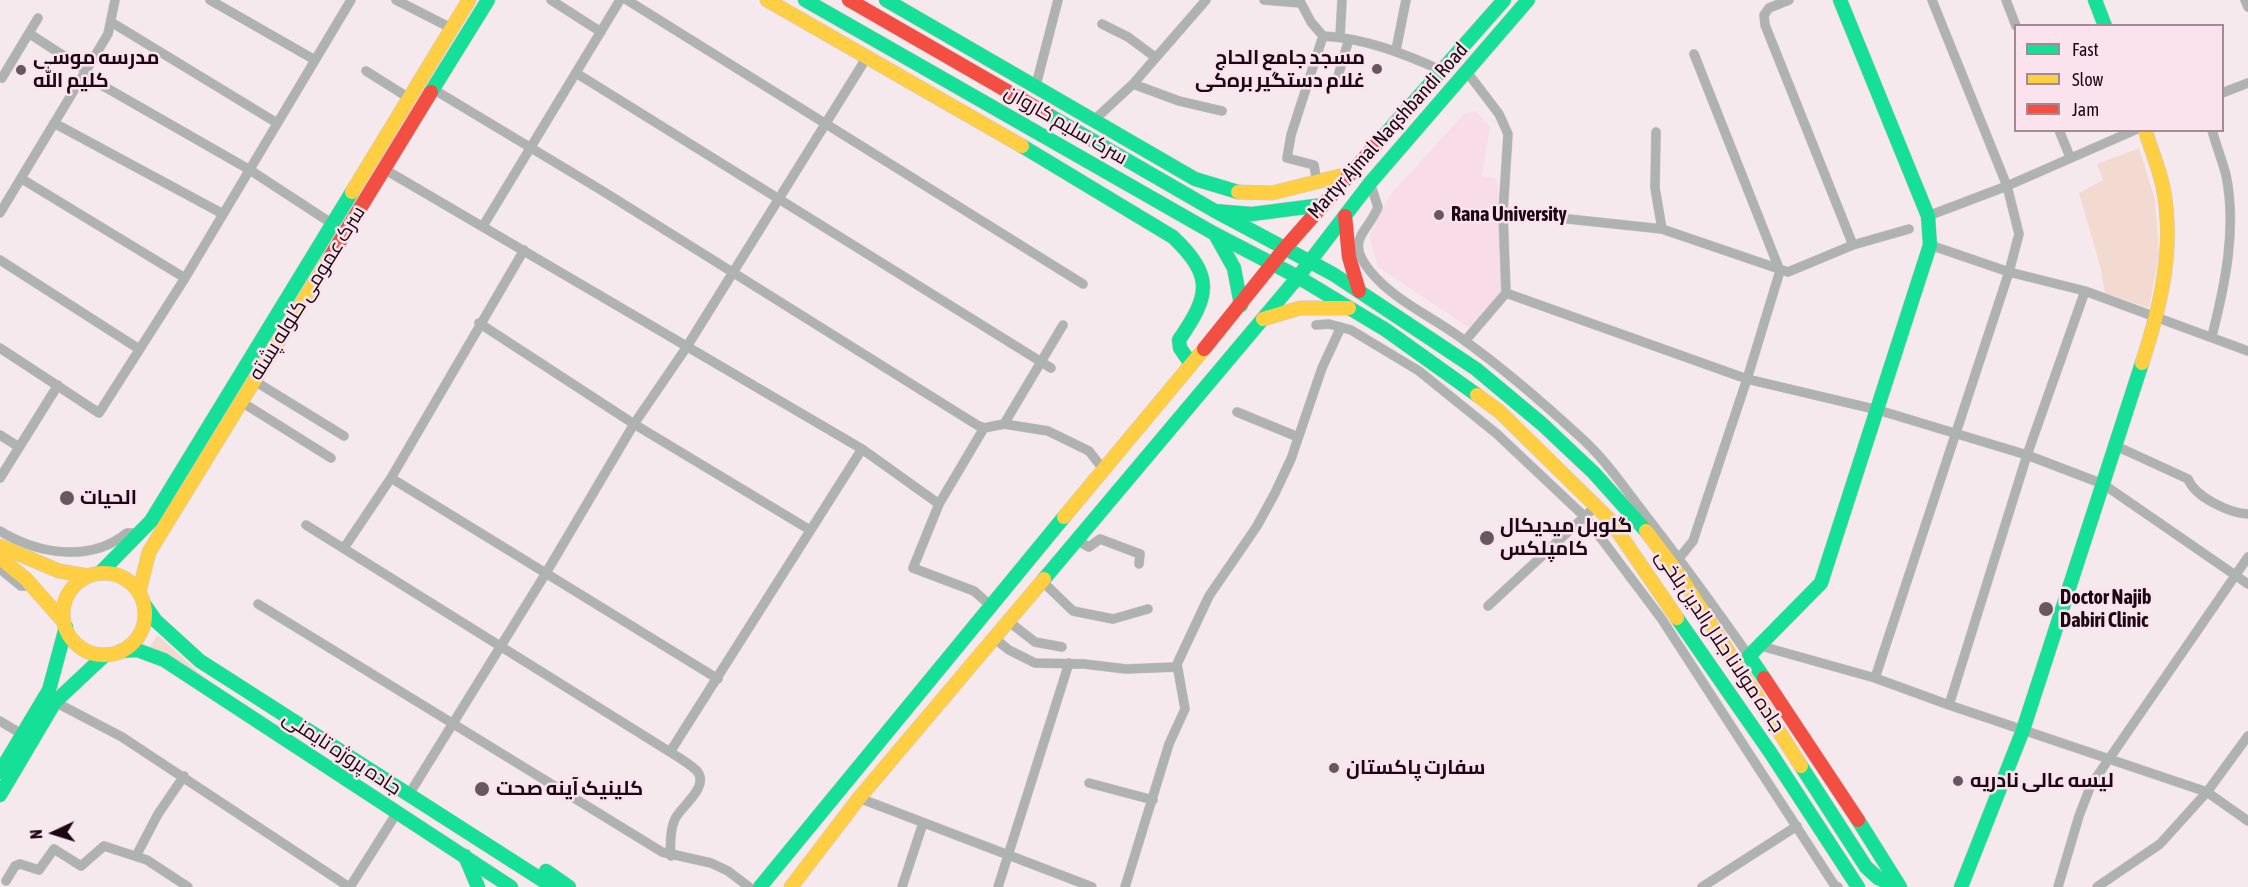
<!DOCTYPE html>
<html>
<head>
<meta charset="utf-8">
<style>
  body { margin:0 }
  #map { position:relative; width:2248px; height:887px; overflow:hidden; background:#f5e9ee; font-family:"Asap Condensed",sans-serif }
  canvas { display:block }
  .legend { position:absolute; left:2014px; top:24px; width:210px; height:108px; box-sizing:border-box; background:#fbe3ed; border:2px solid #a18b95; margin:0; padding:8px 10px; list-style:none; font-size:18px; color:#1b0812 }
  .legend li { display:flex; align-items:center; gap:12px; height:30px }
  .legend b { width:30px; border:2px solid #a18b95 }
  .north { position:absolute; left:24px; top:803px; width:60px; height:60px; -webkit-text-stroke:4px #fbe3ed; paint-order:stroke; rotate:266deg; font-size:16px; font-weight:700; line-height:24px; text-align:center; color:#1b0812 }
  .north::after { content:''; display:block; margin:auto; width:21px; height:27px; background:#1b0812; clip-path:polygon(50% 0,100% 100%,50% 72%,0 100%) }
</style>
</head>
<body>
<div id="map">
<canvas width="2248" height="887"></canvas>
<ul class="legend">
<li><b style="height:8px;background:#16e098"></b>Fast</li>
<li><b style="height:8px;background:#ffcf43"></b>Slow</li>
<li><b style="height:8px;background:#f24e42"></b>Jam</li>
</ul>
<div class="north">N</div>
</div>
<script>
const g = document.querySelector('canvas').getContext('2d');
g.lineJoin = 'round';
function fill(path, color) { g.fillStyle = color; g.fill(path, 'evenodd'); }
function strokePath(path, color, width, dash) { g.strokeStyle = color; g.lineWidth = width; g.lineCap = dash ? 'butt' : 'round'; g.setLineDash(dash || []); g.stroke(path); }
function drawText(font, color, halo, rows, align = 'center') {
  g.font = font + ' "Asap Condensed",Cairo,sans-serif'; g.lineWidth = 5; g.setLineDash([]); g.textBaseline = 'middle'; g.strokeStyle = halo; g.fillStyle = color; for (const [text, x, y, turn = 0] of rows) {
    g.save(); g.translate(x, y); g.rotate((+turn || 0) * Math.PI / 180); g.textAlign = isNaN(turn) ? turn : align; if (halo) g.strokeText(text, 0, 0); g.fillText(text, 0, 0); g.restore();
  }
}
fill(new Path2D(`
  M 1476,111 L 1490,127 L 1482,176 L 1497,179 L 1504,289 L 1471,329 L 1378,267 L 1369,236 L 1390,195 L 1464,114 Z`), '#f8dce8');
fill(new Path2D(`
  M 2139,148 L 2155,199 L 2159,256 L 2149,308 L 2105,293 L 2101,269 L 2079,193 L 2103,180 L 2097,164 Z
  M 158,635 L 208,681 L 148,649 Z`), '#f3dad1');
const street = new Path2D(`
  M 210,0 L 315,60
  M 396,0 L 451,28
  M 551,0 L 601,32
  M 627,0 L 1083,284
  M 1264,0 L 1301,3 L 1311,22 L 1323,36 C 1365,38 1405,54 1443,71
  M 1789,0 L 1769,8 L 1764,15 L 1765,25 L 1853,245
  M 2006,0 L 2016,26
  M 2245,0 L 2248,7
  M 111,22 L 277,123
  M 1102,24 L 1128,37 L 1155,57
  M 30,34 L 87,71
  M 1340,37 L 1342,0
  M 1396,50 L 1406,0
  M 366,71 L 409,98
  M 576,73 L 1051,368
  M 84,75 L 250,170 L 331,223
  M 0,77 L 2,78 L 38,18
  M 1336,83 L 1349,39
  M 1133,84 L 1179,101 L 1222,111
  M 1036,85 L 1058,0
  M 433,89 L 601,190 L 977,425 L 984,428 L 1004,424 L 1048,431 L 1089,451 L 1103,469
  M 2222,93 L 2248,83
  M 1093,121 L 1133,84 L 1206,0
  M 54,123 L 223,214
  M 2059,130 L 2070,157
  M 2212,130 C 2216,145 2222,160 2226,175 C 2237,228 2225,285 2212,336
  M 1656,132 L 1655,188 L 1662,229
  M 384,169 L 862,449 L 939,504
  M 22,179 L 185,278
  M 1317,183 L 1314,165 L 1287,158 L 1291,135 L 1323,36
  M 1370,183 L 1378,207 C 1368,233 1344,239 1370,271 C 1394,301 1435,318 1465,341 C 1504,369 1541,401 1577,434 C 1605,458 1624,488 1647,517 C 1682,562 1716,609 1749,656
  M 1503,212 L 1662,229 L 1788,272 L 1853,245 L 1909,229
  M 0,213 L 108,34 L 115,0
  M 1928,216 L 2007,186 L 2135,130
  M 483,226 L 620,0
  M 1930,245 L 2009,272 L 2085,291 L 2248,351
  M 0,260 L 139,349
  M 1506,293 L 1747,379 L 1878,410 L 2027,455 L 2103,484 L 2248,584
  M 479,323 L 634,424 L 810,530
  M 1316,325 L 1329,324 L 1351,330 L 1419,371 L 1497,434 L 1585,517 L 1661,618 L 1835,886 L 1838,887
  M 1465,341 L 1506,293 L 1503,212 L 1508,134 L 1499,114 L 1467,72
  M 0,348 L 99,413 L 185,278 L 351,0
  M 253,380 L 344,436
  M 240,401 L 331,458
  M 1237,412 L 1298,437
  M 1004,424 L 1063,325
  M 984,428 L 939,504 L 913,568 L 974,591 L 990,605
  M 0,435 L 19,447
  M 2116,446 L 2188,479 C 2195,497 2229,513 2248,514
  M 0,478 L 58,385
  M 391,478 L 718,679
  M 306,525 L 670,752 C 678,757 690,764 697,771 C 710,787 681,806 675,819 C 670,830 670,844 671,856
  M 0,531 C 38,554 90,563 127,533 L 139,533
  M 1076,540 L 1089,547 L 1100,539 L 1140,554 L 1139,564
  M 344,548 L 391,478 L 524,250
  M 1680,557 L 1693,541 L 1747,379 L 1780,271 L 1694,54
  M 0,569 L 21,586 L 32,586
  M 1042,581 L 1073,611 L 1113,619 L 1148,609
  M 258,604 L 662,852 L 711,863 L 728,871 L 749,887
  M 1488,606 L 1596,506
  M 1008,621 L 1035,642 L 1062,647
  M 994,638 L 1009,650 L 1035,663 L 1084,664 L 1126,669 L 1177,667
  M 1761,646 L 1875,678 L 1949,705 L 2207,792 L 2248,821
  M 1875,678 L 2009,272 L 2019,234 L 2007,186 L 1932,0
  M 55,702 L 122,737 L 349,887
  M 1949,705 L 2027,455 L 2085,291
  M 0,721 L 23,735
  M 670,752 L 862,449
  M 1089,783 L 1153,800
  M 408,796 L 546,573 L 634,424 L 686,348 L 867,57
  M 859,798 L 1092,887
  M 136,856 L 158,814 L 184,776
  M 6,881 L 15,866 L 20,864 L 39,870 L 54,849 L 81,866 L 104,846 L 147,860 L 188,887
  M 350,887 L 398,811
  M 902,887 L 923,823
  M 998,887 L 1069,663
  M 1125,887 L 1169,744 L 1185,709 L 1177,664 L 1209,596 L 1257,526 L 1275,493 L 1291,459 L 1322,368 L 1341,327
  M 1702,887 L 1797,826
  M 2058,887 L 2079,816 L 2091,785 L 2248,557
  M 2097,887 L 2160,844 L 2207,792 L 2248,736`);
const fast = new Path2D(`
  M 805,0 L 1215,234 L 1298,277 L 1386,330 L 1477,395
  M 886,0 L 1195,179 L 1238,192
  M 2095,0 L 2105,26
  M 431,92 L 488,0
  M 1047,114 L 1215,211 L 1333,274 L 1476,369 L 1542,424 L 1594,473 L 1646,531
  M 1382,138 L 1504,0
  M 1022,146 L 1173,237 C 1215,277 1209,296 1179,340 L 1180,348 L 1191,364
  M 1215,211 L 1252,214 L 1322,205
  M 1215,234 L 1234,268 L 1241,305
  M 100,573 L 151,521 L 352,192
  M 1044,579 L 1298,277 L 1370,183 L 1528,0
  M 144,604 L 156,621 L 200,661 L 553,887
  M 1677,618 L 1770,752 L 1858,887
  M 121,651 L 137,650 L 164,660 L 511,887
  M 1764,678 L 1749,656 L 1821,583 L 1930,245 L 1928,216 L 1840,0
  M 1801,766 L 1866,867 L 1878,878 L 1898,887
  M 0,772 L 49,690 L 66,627
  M 0,795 L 55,702 L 105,655
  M 1858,820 L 1900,887
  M 465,856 L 478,887
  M 546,871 L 569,887
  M 760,887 L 1064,517
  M 1961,887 L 2023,730 L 2142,363`);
const slow = new Path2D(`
  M 767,0 L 1022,146
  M 352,192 L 469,0
  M 1238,192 L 1272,193 L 1352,173
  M 1263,319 L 1300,308 L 1349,308
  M 2142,363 C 2161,305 2175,247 2163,187 C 2159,168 2151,149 2145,130
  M 1477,395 L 1500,412 L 1610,520 L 1677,618
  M 1064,517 L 1204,349
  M 1646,531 L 1680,576 L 1801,766
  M 0,546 L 59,571 L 88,576
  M 0,558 L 26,579 L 64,622
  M63 614a41 41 0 1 1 82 0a41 41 0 1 1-82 0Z
  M 139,592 L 149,552 L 329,259
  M 791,887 L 859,798 L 1044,579`);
const jam = new Path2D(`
  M 849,0 L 1047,114
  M 1345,216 L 1349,257 L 1359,291
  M 329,259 L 431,92
  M 1204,349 L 1285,248 L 1382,138
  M 1764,678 L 1858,820`);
strokePath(street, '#d1c6cb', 10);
strokePath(fast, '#d1c6cb', 15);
strokePath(slow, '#d1c6cb', 15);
strokePath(jam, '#d1c6cb', 15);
strokePath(street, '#aeb2b1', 9);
strokePath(fast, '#16e098', 14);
strokePath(slow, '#ffcf43', 14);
strokePath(jam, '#f24e42', 14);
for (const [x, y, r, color] of [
  [1377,69,6,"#67575f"],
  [21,70,6,"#67575f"],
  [1439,215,6,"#67575f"],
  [67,498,8,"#67575f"],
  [1487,538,8,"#67575f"],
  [2046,609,8,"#67575f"],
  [1334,768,6,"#67575f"],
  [1958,781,6,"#67575f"],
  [482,789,8,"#67575f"]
]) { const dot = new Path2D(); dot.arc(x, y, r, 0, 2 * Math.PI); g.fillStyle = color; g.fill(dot); strokePath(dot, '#fbe3ed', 2); }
drawText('bold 20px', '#1b0812', '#fbe3ed', [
  ["مدرسه موسی",33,58],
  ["کلیم الله",33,81],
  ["مسجد جامع الحاج",1365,58,"right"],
  ["غلام دستگیر بره‌کی",1365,81,"right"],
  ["Rana University",1451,215],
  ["الحیات",80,498],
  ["گلوبل میدیکال",1500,526],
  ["کامپلکس",1500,549],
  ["Doctor Najib",2060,598],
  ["Dabiri Clinic",2060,621],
  ["سفارت پاکستان",1346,768],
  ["لیسه عالی نادریه",1970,781],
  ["کلینیک آینه صحت",496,789]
], 'left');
drawText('20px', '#1b0812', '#fbe3ed', [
  ["سرک سلیم کاروان",1066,125,30],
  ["Martyr Ajmal Naqshbandi Road",1388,131,-48],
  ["سرک عمومی کلوله پشته",307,293,-58],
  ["جاده مولانا جلال‌الدین بلخی",1720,641,56],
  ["جاده پروژه تایمنی",342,753,33]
]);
</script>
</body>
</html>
